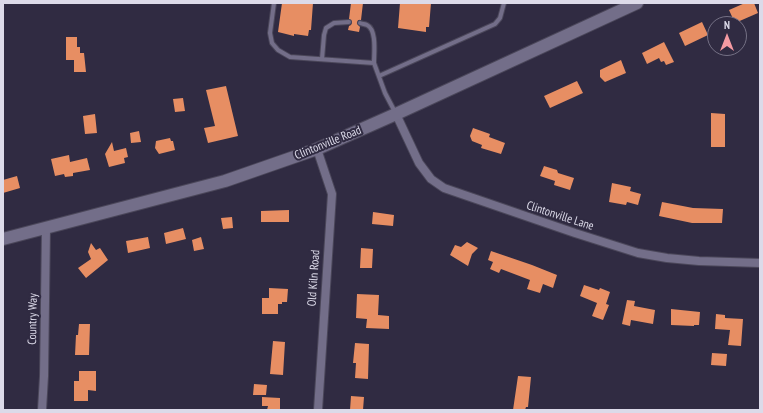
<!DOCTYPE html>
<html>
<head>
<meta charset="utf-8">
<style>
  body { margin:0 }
  #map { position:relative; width:763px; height:413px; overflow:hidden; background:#302b42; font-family:"PT Sans Narrow",sans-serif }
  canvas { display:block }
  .frame { position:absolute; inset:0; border:4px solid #dcdae9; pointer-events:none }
  .north { position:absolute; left:707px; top:16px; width:40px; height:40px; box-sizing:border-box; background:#302b42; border:1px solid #757185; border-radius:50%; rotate:0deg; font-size:11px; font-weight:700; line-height:16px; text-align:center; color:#dcdae9 }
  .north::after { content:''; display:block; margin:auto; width:14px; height:18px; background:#f49aa2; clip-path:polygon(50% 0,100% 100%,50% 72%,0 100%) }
</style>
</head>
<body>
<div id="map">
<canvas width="763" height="413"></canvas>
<div class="frame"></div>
<div class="north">N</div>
</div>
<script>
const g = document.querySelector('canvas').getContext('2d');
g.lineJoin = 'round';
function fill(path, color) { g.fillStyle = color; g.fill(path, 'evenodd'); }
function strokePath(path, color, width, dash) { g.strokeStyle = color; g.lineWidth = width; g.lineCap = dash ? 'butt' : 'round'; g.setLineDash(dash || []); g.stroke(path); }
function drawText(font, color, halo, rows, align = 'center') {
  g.font = font + ' "PT Sans Narrow",sans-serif'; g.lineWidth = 4; g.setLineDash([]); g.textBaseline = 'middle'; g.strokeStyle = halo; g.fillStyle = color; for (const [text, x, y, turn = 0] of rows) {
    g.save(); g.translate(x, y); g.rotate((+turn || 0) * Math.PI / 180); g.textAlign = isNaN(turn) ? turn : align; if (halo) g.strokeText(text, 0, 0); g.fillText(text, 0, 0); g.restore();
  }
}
fill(new Path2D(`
  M 282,3 L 313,3 L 311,30 L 309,30 L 308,36 L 294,34 L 294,36 L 278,32 Z
  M 351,3 L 363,3 L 361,20 L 358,20 L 357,23 L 360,27 L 359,32 L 348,30 L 349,26 L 351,25 L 352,22 L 349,19 Z
  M 400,3 L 431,3 L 429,27 L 426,27 L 426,32 L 398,28 Z
  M 745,3 L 754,3 L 758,13 L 735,23 L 729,10 Z
  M 702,22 L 708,35 L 685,46 L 679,33 Z
  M 66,37 L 77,37 L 77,47 L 80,47 L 80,53 L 84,53 L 86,72 L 74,72 L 74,60 L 66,60 Z
  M 664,42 L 674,62 L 666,65 L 664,61 L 661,62 L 659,58 L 647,64 L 642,53 Z
  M 621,60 L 626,73 L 605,82 L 600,77 L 600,70 Z
  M 577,81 L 583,93 L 550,108 L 544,96 Z
  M 226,86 L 238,136 L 208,143 L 204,128 L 215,126 L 206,90 Z
  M 183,98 L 185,111 L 175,112 L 173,99 Z
  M 711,113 L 725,114 L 725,147 L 711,147 Z
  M 95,114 L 97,133 L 85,134 L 83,116 Z
  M 473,128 L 490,134 L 489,137 L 505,143 L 501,154 L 481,148 L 482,145 L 472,141 L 470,136 Z
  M 139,131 L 141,142 L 131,143 L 130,133 Z
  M 170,138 L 171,141 L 173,141 L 175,150 L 159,154 L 155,148 L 156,141 Z
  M 112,142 L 114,151 L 126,148 L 128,157 L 124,158 L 125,163 L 109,167 L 105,154 Z
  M 69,155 L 70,162 L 87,158 L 90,170 L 73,173 L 73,176 L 65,177 L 64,174 L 55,176 L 51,159 Z
  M 544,166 L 557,170 L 558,173 L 574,178 L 570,190 L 554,185 L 555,181 L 540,176 Z
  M 17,176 L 20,188 L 3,193 L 3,180 Z
  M 612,183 L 631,187 L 630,191 L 641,194 L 638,205 L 627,202 L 626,205 L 609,202 Z
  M 662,202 L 693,208 L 723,209 L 722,223 L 692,223 L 659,216 Z
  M 289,210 L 289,222 L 261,222 L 261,211 Z
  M 373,212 L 394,215 L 393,226 L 372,224 Z
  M 232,217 L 233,228 L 223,229 L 221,218 Z
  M 183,228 L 186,239 L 166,244 L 164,233 Z
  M 148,237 L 150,248 L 128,253 L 126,241 Z
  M 201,237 L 204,249 L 194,251 L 192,240 Z
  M 467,242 L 478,248 L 472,254 L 468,266 L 450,255 L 455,245 L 461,247 Z
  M 91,243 L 96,250 L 100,248 L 108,260 L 86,278 L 78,268 L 91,259 L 88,252 Z
  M 361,248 L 373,249 L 372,268 L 360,268 Z
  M 491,251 L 532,265 L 557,275 L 553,288 L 543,284 L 540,293 L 527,289 L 530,280 L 501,269 L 499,273 L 490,269 L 493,262 L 488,260 Z
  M 584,285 L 599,290 L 600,288 L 610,292 L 606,304 L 609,305 L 603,320 L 592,316 L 597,303 L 580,296 Z
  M 269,288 L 288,289 L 287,302 L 282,302 L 282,304 L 278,304 L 278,314 L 262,314 L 262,298 L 269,298 Z
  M 357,294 L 379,295 L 378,315 L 389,316 L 389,329 L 366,328 L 367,319 L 356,318 Z
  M 627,300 L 635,301 L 634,306 L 655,310 L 653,324 L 631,320 L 630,326 L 622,324 Z
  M 671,309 L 700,312 L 699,325 L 694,325 L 694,326 L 671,325 Z
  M 716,314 L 725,315 L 725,318 L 743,319 L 741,346 L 728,345 L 730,330 L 715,329 Z
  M 79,324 L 90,324 L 89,355 L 75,355 L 76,335 L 78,335 Z
  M 273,341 L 285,342 L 283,375 L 270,374 Z
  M 355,343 L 369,344 L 368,379 L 355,378 L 356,363 L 353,363 Z
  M 712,353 L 727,354 L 726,366 L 711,365 Z
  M 79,371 L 96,371 L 96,391 L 88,390 L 88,401 L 74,401 L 74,381 L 79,381 Z
  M 518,376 L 531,377 L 528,407 L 526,407 L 525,410 L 513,410 Z
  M 254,384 L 267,385 L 266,395 L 253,395 Z
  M 351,396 L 364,397 L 363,410 L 350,410 Z
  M 262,397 L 280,398 L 280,410 L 267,410 L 268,406 L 262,406 Z`), '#e78e63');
const service = new Path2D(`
  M 274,3 L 270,33 L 272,43 L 278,50 L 290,57 L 374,63 L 385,93 L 395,112
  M 360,23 C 362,24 365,24 367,25 C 377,30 374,53 374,63
  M 322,59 L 324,35 L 326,28 L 334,23 L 349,22
  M 379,76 L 495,24 L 500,18 L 504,3`);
const minor = new Path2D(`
  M 396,114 L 419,163 L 431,179 L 444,188 L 575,233 L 638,253 L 667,258 L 699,261 L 760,263
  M 317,149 L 332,194 L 318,410
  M 42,410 L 44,376 L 46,228`);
const secondary = new Path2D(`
  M 3,239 L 225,181 L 317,149 L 396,114 L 637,3`);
strokePath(service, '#4b475a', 6);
strokePath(minor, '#4b475a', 10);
strokePath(secondary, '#4b475a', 14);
strokePath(service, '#736e89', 4);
strokePath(minor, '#736e89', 8);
strokePath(secondary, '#736e89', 12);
drawText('12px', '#dcdae9', '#302b42', [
  ["Clintonville Road",328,143,-22],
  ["Clintonville Lane",560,216,18],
  ["Old Kiln Road",314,278,-86],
  ["Country Way",33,319,-89]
]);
</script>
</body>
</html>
